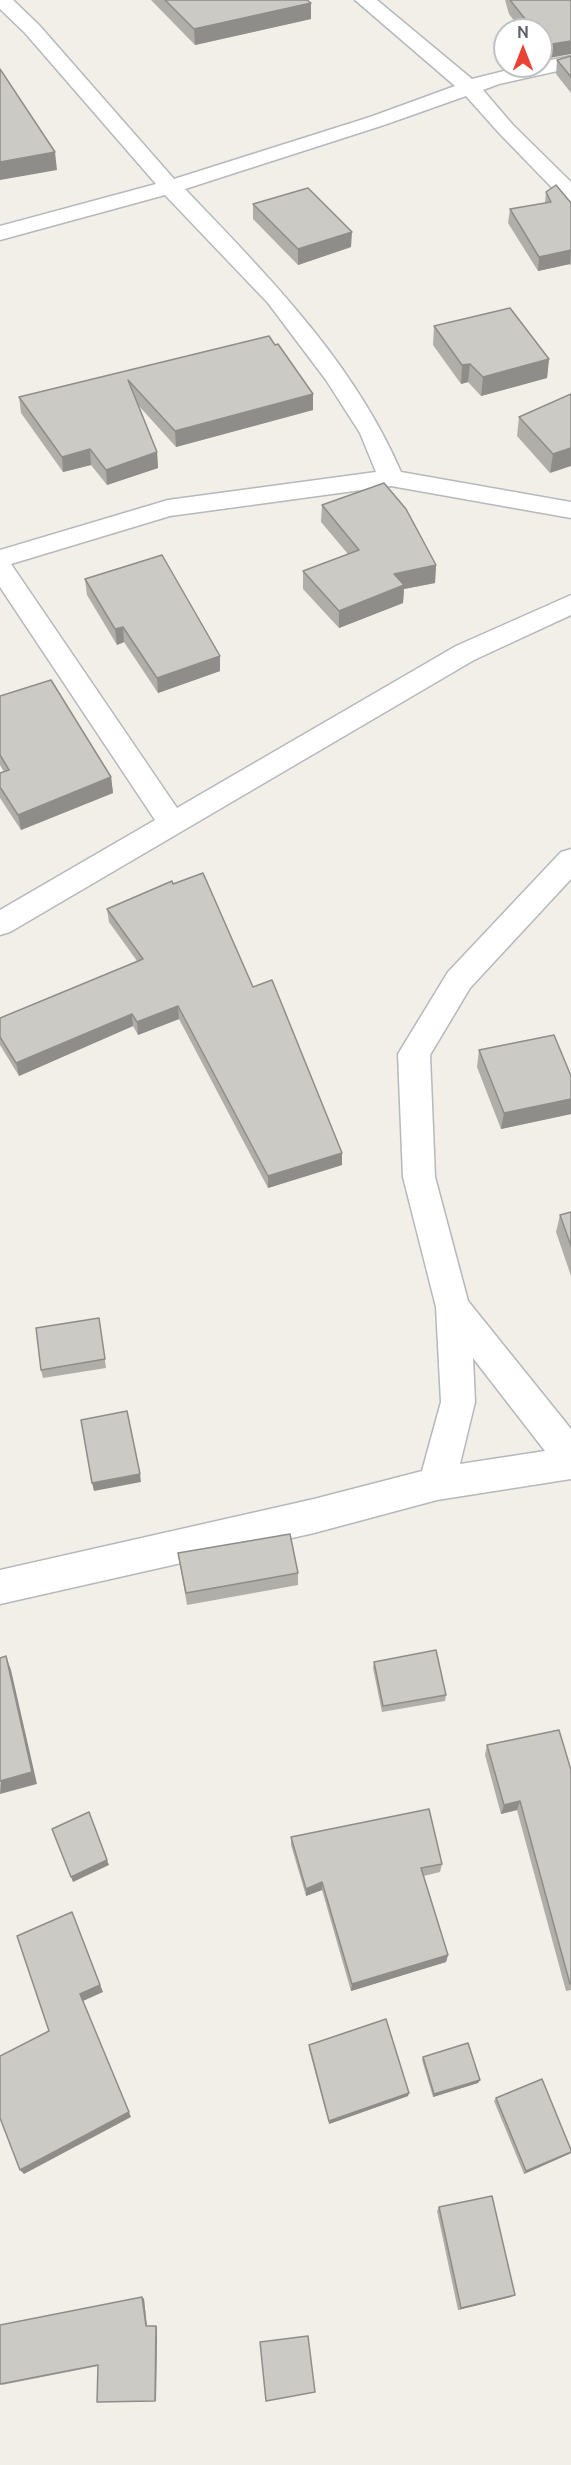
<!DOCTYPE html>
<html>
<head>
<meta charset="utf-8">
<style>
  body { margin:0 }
  #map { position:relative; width:571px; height:2465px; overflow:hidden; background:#f1efe8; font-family:Ubuntu,sans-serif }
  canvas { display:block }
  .north { position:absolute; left:493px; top:18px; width:60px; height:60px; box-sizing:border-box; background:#fff; border:2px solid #bfc1c3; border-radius:50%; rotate:0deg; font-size:16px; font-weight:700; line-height:24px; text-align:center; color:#5f6368 }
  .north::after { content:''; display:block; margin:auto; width:21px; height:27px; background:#ea4335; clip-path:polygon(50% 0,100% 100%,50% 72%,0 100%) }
</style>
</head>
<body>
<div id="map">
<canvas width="571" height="2465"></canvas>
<div class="north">N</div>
</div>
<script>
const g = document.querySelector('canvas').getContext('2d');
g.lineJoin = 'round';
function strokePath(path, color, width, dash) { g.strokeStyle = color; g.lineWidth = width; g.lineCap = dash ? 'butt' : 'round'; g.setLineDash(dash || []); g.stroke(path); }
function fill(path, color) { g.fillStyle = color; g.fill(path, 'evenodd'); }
const minor = new Path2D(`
  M 0,0 L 13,0 L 39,25 L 174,179 L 370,117 L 455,86 L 355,0 L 377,0 L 472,79 L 524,66 L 541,66 L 541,62 L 571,56 L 571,68 L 499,84 L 483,90 L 513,125 L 571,182 L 571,201 L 563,199 L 499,133 L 466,96 L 384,125 L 185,189 C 267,275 353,361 401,472 L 571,502 L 571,518 L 391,486 L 170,516 L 11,564 L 177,808 L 456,646 L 571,595 L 571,615 L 474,660 L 10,932 L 0,935 L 0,910 L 155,820 L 0,587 L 0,550 L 168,500 L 376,472 L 360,433 L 326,380 L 268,303 L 165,195 L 0,240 L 0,226 L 156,184 L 25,33 L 0,9 Z
  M 571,849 L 571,879 L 470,988 L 430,1055 L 435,1177 L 468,1301 L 571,1429 L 571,1479 L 437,1500 L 314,1533 L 0,1604 L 0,1570 L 314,1499 L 422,1471 L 441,1402 L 436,1307 L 403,1177 L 398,1054 L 448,972 L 561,852 ZM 473,1358 L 545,1451 L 460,1464 L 475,1402 Z`);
strokePath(minor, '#b5b8bc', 3);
fill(minor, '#fff');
fill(new Path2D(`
  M 151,0 L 307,0 L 311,3 L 311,19 L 195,45 Z
  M 505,0 L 571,0 L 544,59 L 541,55 L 541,30 L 521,30 L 509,14 Z
  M 571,56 L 571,93 L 556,74 L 557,60 Z
  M 546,192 L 571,203 L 571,266 L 570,264 L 538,271 L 508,223 L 510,209 L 545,203 Z
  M 253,204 L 351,247 L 298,265 L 253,219 Z
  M 434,326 L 549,359 L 547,378 L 481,396 L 468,382 L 461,384 L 433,345 Z
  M 269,336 L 313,410 L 176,447 L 139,406 L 157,452 L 158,468 L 107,485 L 91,465 L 63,472 L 21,413 L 19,397 Z
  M 571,394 L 550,473 L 517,436 L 519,417 Z
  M 322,505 L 436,565 L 435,583 L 404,589 L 403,603 L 339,628 L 303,589 L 303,571 L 348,554 L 321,522 Z
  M 85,579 L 220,671 L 158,693 L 124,642 L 117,645 L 87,595 Z
  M 0,696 L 111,777 L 113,793 L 21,830 L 0,798 L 0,773 L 4,772 L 0,765 Z
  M 173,884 L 253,987 L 342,1165 L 268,1188 L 179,1019 L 138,1035 L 133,1026 L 19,1076 L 0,1045 L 0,1018 L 137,961 L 109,922 L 107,909 Z
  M 479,1050 L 571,1076 L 571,1114 L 501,1129 L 477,1067 Z
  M 571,1212 L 571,1276 L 556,1232 L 560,1215 Z
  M 99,1318 L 106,1368 L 43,1378 L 41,1370 Z
  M 178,1553 L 298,1573 L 298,1585 L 187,1605 Z
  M 374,1662 L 446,1695 L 445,1701 L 382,1712 L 373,1668 Z
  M 487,1745 L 571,1770 L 571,1990 L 566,1991 L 517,1810 L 501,1814 L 485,1755 Z
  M 291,1837 L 442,1864 L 440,1872 L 424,1876 L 448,1955 L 446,1962 L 351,1991 L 322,1890 L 306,1896 L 291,1845 Z
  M 309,2045 L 408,2096 L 329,2124 L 309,2049 Z
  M 423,2057 L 480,2080 L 478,2083 L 433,2097 L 422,2060 Z
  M 496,2098 L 571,2153 L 569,2154 L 524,2174 L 494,2101 Z
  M 439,2207 L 511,2297 L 458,2310 L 437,2211 Z
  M 142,2297 L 144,2299 L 147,2326 L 157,2327 L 156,2401 L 99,2402 L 98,2366 L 2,2385 L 0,2384 Z`), '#afaea9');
fill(new Path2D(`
  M 311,3 L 311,19 L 195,45 L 194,29 Z
  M 571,41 L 571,54 L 544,59 L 546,45 Z
  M 55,152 L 57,170 L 0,180 L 0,162 Z
  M 352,232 L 351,247 L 298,265 L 298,249 Z
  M 571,250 L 570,264 L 538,271 L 539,257 Z
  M 549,359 L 547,378 L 481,396 L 483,377 Z
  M 470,364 L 468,382 L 461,384 L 462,365 Z
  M 313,394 L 313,410 L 176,447 L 175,431 Z
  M 571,448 L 571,466 L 550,473 L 553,454 Z
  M 90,449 L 91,465 L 63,472 L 62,457 Z
  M 157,452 L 158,468 L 107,485 L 106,470 Z
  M 436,565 L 435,583 L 404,589 L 403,603 L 339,628 L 339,611 L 394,574 Z
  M 123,627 L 124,642 L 117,645 L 115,629 Z
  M 220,656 L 220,671 L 158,693 L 157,678 Z
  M 111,777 L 113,793 L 21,830 L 18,815 Z
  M 178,1006 L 179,1019 L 138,1035 L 137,1022 Z
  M 132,1014 L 133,1026 L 19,1076 L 16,1063 Z
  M 571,1099 L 571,1114 L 501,1129 L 504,1113 Z
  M 342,1153 L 342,1165 L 268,1188 L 268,1176 Z
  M 140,1474 L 141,1482 L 94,1491 L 92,1483 Z
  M 6,1656 L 11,1670 L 37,1784 L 0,1794 Z
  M 520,1801 L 517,1810 L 501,1814 L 504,1805 Z
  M 107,1860 L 109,1865 L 73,1882 L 71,1877 Z
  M 322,1882 L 322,1890 L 306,1896 L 306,1889 Z
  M 72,1912 L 103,1992 L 83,2001 L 131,2117 L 24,2174 L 20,2170 L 80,1994 Z
  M 448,1955 L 446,1962 L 351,1991 L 352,1984 Z
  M 480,2080 L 478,2083 L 433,2097 L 434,2094 Z
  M 409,2093 L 408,2096 L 329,2124 L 329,2121 Z
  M 571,2152 L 569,2154 L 524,2174 L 526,2171 Z
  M 515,2295 L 511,2297 L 458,2310 L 461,2308 Z
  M 142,2297 L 144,2299 L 147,2328 L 146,2326 Z
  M 156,2326 L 157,2327 L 156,2401 L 155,2401 Z`), '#8f8d8a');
const building = new Path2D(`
  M 165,0 L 307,0 L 311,3 L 194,29 Z
  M 510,0 L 571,0 L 571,41 L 546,45 L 541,39 L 541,30 L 534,30 Z
  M 571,56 L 571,77 L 557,60 Z
  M 0,69 L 55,152 L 0,162 Z
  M 556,185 L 571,203 L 571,250 L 539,257 L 510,209 L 551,202 L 546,192 Z
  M 308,188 L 352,232 L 298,249 L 253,204 Z
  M 510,308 L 549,359 L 483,377 L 470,364 L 462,365 L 434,326 Z
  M 269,336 L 275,345 L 278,344 L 313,394 L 175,431 L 128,380 L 157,452 L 106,470 L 90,449 L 62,457 L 19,397 Z
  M 571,394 L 571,448 L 553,454 L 519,417 Z
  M 384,483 L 406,509 L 436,565 L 394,574 L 404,585 L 339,611 L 303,571 L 359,550 L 322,505 Z
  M 162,555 L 220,656 L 157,678 L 123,627 L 115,629 L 85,579 Z
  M 51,680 L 111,777 L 18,815 L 0,787 L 0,773 L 9,770 L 0,755 L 0,696 Z
  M 203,873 L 253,987 L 272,980 L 342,1153 L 268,1176 L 178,1006 L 137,1022 L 132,1014 L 16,1063 L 0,1037 L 0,1018 L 143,959 L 107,909 L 172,881 L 173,884 Z
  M 554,1035 L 571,1076 L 571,1099 L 504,1113 L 479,1050 Z
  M 571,1212 L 571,1246 L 560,1215 Z
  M 99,1318 L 105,1359 L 41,1370 L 36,1328 Z
  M 127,1411 L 140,1474 L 92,1483 L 81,1420 Z
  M 290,1534 L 298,1573 L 186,1593 L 178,1553 Z
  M 436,1650 L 446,1695 L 383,1706 L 374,1662 Z
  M 6,1656 L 32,1772 L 0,1781 L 0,1658 Z
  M 559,1730 L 571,1770 L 571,1984 L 570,1984 L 520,1801 L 504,1805 L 487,1745 Z
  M 429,1809 L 442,1864 L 421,1868 L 448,1955 L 352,1984 L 322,1882 L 306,1889 L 291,1837 Z
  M 89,1812 L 107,1860 L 71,1877 L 52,1829 Z
  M 72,1912 L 100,1985 L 80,1994 L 129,2112 L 20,2170 L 0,2118 L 0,2056 L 49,2031 L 17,1936 Z
  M 386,2019 L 409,2093 L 329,2121 L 309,2045 Z
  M 468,2043 L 480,2080 L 434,2094 L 423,2057 Z
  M 542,2079 L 571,2150 L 571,2152 L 526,2171 L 496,2098 Z
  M 492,2196 L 515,2295 L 461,2308 L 439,2207 Z
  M 142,2297 L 146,2326 L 156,2326 L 155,2401 L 97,2402 L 98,2365 L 0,2384 L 0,2325 Z
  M 308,2336 L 315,2392 L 266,2401 L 260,2342 Z`);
fill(building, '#cccac5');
strokePath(building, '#8f8d8a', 1.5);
</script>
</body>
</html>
